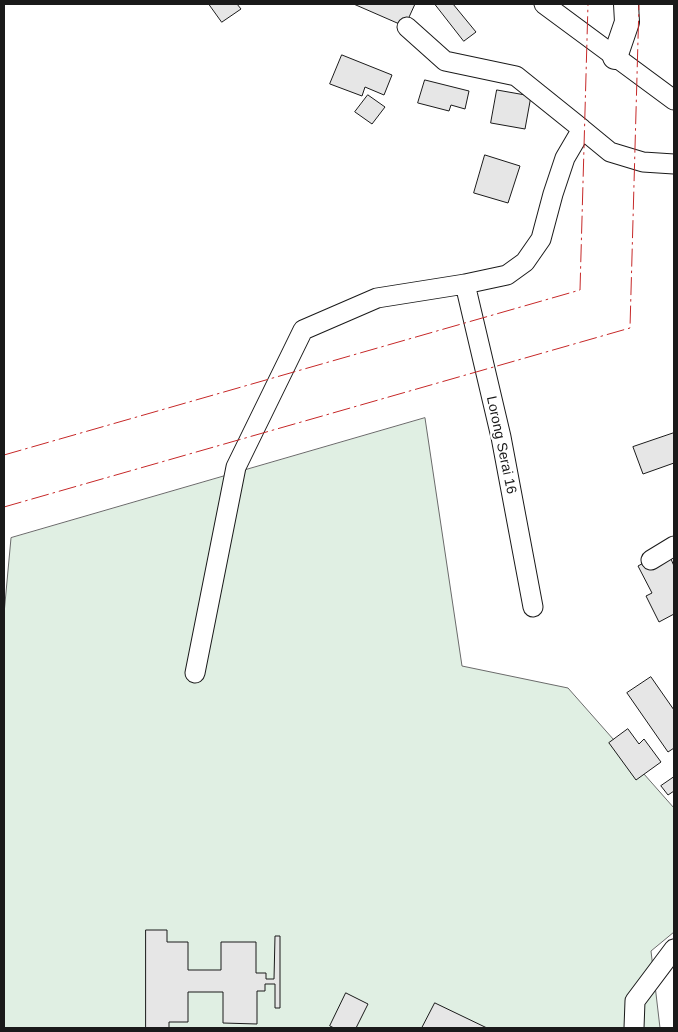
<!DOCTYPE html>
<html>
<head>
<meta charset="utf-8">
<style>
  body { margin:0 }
  #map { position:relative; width:678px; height:1032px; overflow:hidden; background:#fff; font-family:Helvetica,sans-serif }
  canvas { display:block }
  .frame { position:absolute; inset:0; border:5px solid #1a1a1a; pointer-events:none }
</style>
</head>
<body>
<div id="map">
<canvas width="678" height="1032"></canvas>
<div class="frame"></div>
</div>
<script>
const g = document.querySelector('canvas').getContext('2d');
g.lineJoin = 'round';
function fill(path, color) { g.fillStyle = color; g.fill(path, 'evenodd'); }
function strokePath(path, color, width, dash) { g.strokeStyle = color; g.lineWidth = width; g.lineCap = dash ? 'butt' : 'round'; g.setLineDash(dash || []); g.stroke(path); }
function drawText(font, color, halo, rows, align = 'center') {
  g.font = font + ' Helvetica,sans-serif'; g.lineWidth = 4; g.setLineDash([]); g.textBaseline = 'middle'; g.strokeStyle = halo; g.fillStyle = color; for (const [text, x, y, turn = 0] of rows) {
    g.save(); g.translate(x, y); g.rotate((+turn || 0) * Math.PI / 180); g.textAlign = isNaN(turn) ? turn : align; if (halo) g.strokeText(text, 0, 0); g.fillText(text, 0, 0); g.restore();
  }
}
const green = new Path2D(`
  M 425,418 L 462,666 L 568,688 L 674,808 L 674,932 L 651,951 L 660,1028 L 4,1028 L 4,614 L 11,538 Z`);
fill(green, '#e0efe3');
strokePath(green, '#6a6a6a', 1);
const building = new Path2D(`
  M 209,4 L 237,4 L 241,9 L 222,22 Z
  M 354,4 L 415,4 L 405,26 Z
  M 435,4 L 453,4 L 476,32 L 464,41 Z
  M 342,55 L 392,75 L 384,95 L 365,87 L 362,96 L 330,84 Z
  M 425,80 L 469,91 L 465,109 L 451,105 L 449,111 L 418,103 Z
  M 497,90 L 531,96 L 525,129 L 491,123 Z
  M 368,95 L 385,107 L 372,124 L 355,112 Z
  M 485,155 L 520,166 L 508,203 L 474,193 Z
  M 674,433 L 674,463 L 643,474 L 633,447 Z
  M 671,559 L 674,566 L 674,614 L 659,622 L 646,596 L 652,593 L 638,566 L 649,560 L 653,568 Z
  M 651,677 L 674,710 L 674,748 L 668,752 L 627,693 Z
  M 628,729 L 639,744 L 644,739 L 661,762 L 636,780 L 609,743 Z
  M 674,777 L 674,791 L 668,795 L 661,786 Z
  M 146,930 L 167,930 L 167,942 L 188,942 L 188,970 L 221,970 L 221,942 L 256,942 L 256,973 L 266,973 L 266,979 L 274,979 L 275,936 L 280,936 L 280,1008 L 275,1008 L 275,984 L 265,984 L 265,991 L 257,991 L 257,1024 L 223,1023 L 223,992 L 188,992 L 188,1022 L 169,1022 L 169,1028 L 146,1028 Z
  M 346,993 L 368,1004 L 356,1028 L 334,1028 L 330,1026 Z
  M 435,1003 L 487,1028 L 422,1028 Z`);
fill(building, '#e6e6e6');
strokePath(building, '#1a1a1a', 1);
const minor = new Path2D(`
  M 544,4 L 674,100
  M 407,27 L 445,61 L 516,76 L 582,129
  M 465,284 L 501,437 L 533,607
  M 651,560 L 674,546
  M 195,673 L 236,467 L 303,330 L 377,298 L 465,284 L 507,275 L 525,262 L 541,239 L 553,194 L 565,158 L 582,129 L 610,152 L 643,162 L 674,164
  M 634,1028 L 635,1001 L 674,949`);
const major = new Path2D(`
  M 615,57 L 627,22 L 626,4`);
strokePath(minor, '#1a1a1a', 21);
strokePath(major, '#1a1a1a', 26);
strokePath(minor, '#fff', 19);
strokePath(major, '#fff', 24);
strokePath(new Path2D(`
  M 4,455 L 580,290 L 588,4
  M 4,507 L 630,328 L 639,4`), '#c62828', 1, [18, 4, 2.5, 4]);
drawText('14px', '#1a1a1a', '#fff', [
  ["Lorong Serai 16",501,445,78]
]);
</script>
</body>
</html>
